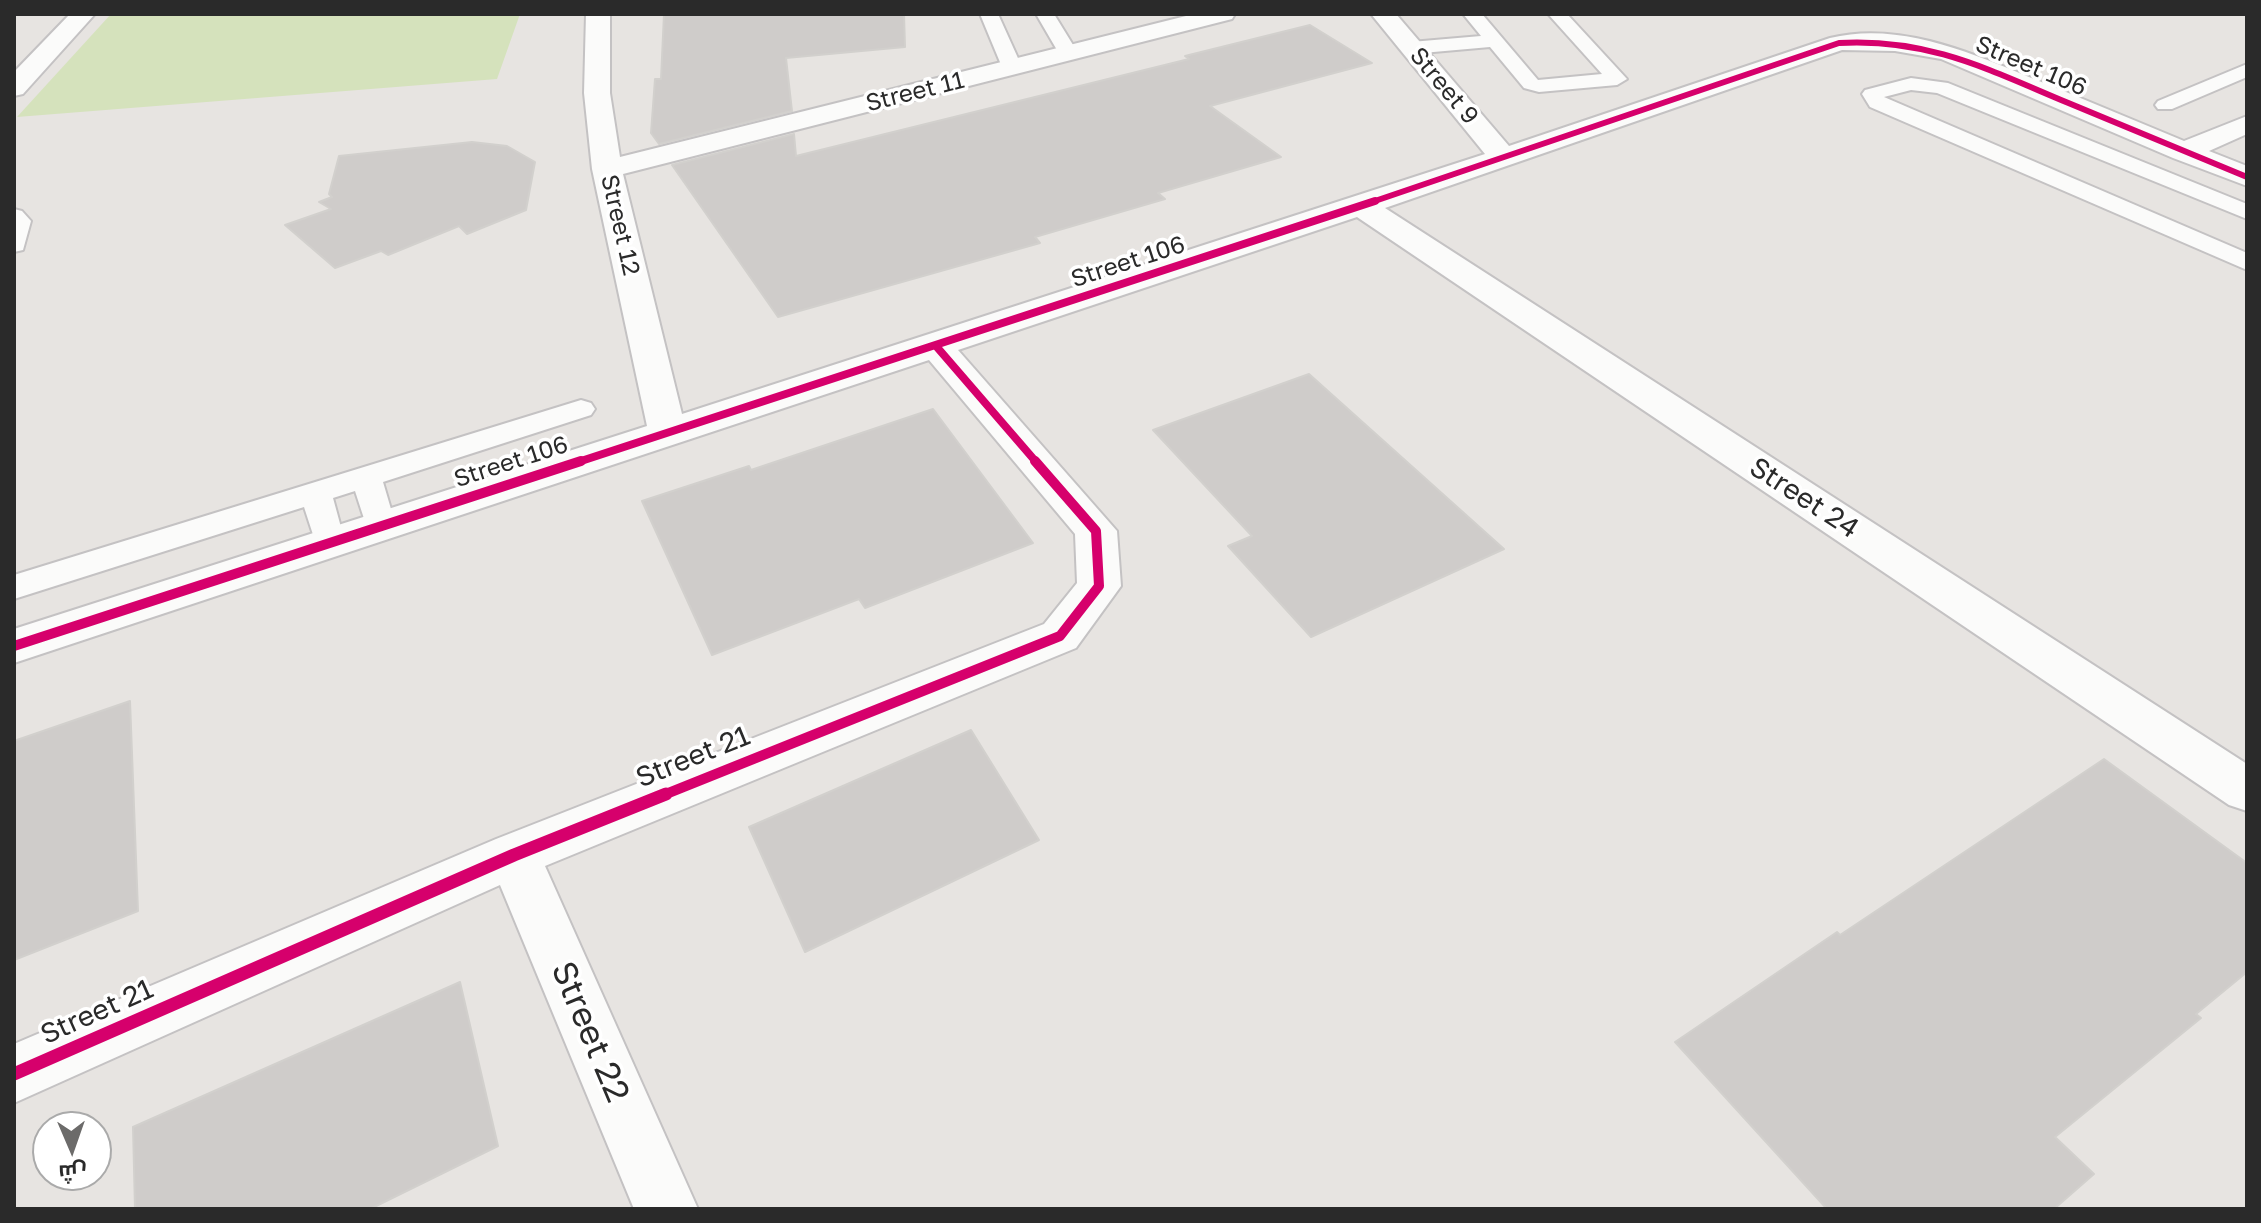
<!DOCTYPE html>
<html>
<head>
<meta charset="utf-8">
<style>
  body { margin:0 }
  #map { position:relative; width:2261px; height:1223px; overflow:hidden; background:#e7e4e1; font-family:"Golos Text",Cairo,sans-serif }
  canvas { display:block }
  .frame { position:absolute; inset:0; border:16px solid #2a2a2a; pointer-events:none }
  .north { position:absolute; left:32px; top:1111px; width:80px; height:80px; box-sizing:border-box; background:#fff; border:2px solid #aaa; border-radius:50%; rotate:178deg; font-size:22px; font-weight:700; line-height:32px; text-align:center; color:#2a2a2a }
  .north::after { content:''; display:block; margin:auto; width:28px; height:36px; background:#6c6b6a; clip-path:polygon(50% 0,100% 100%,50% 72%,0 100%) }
</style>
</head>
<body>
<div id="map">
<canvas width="2261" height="1223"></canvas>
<div class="frame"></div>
<div class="north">ش</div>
</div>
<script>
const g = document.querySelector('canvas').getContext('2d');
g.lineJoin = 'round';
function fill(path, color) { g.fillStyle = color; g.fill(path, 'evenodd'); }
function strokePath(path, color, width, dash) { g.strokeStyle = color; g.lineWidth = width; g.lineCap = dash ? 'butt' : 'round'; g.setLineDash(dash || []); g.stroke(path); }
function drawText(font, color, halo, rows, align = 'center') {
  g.font = font + ' "Golos Text",sans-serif'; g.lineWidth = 7; g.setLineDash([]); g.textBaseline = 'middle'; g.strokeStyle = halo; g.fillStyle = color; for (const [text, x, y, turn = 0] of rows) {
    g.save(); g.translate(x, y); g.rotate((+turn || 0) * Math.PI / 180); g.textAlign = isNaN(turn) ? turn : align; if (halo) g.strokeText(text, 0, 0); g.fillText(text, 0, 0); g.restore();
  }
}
fill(new Path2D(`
  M 111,14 L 520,14 L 497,79 L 17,117 Z`), '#d5e2bc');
const building = new Path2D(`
  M 664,14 L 904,14 L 905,47 L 786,58 L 792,111 L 659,144 L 651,133 L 655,79 L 661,79 Z
  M 1310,25 L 1372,63 L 1210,106 L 1281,157 L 1158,193 L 1165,199 L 1035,237 L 1040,243 L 778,317 L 672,165 L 794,134 L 796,156 L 1189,59 L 1185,56 Z
  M 472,142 L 507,146 L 535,162 L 526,210 L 467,234 L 459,226 L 388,255 L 381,251 L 335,268 L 285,225 L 331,209 L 319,202 L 332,197 L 329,194 L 339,156 Z
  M 1309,374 L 1504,549 L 1311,637 L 1228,546 L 1252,536 L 1153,430 Z
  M 933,409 L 1033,543 L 865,608 L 859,599 L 712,655 L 642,501 L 749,466 L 751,470 Z
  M 130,701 L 138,911 L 14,960 L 14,741 Z
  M 971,730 L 1039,840 L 805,952 L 749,827 Z
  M 2104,759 L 2247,863 L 2247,972 L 2196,1014 L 2201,1018 L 2055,1137 L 2094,1174 L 2054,1209 L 1827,1209 L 1675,1042 L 1837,932 L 1840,935 Z
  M 460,982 L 498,1146 L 370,1209 L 135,1209 L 133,1127 Z`);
fill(building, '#cfccca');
strokePath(building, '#d2d0cd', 2);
const lane = new Path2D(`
  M 980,14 L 998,14 L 1022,67 L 1019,71 L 1005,71 L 1002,67 Z
  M 1036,14 L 1054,14 L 1078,53 L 1075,57 L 1061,57 Z
  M 1463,14 L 1482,14 L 1538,80 L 1602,74 L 1548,14 L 1567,14 L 1627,79 L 1617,85 L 1539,92 L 1524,88 L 1490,47 L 1411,54 L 1401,48 L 1411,42 L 1481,36 Z
  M 2247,64 L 2247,77 L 2172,109 L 2158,109 L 2155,105 L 2158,101 Z
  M 1911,78 L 1948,83 L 2247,204 L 2247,219 L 1937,93 L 1911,90 L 1884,97 L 2247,253 L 2247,270 L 1870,107 L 1862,94 L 1865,90 Z
  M 14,209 L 22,211 L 31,221 L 23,250 L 14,252 Z
  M 581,400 L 591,403 L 595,409 L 591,415 L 383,482 L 396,526 L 391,534 L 380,537 L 369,534 L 355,491 L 333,498 L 345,542 L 340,550 L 329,553 L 318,550 L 304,507 L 14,599 L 14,575 Z`);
const street = new Path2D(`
  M 70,14 L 95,14 L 23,94 L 14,96 L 14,72 Z
  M 586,14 L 610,14 L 610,93 L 620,157 L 1194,14 L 1235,14 L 1232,19 L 623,174 L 682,414 L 1485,154 L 1371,14 L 1396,14 L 1509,146 L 1830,38 C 1906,19 1986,60 2054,87 C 2097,105 2141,123 2184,141 L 2247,116 L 2247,134 L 2209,151 L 2247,166 L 2247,186 L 2173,158 L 1941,59 L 1895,51 L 1842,50 L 1385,208 L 2247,764 L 2247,811 L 2229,805 L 1357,217 L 958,350 L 1117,531 L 1121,586 L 1076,648 L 545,866 L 698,1209 L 634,1209 L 500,885 L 14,1103 L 14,1044 L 496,839 L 1044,624 L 1077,583 L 1075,534 L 929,360 L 14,663 L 14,629 L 647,426 L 592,169 L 584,93 Z`);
strokePath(lane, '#c4c2c3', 4);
strokePath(street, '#c4c2c3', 4);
fill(lane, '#fbfbfa');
fill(street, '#fbfbfa');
strokePath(new Path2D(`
  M 1369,203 L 1839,43 C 1928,38 1987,69 2066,102 C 2127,127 2187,152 2247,177`), '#d6006c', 6);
strokePath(new Path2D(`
  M 936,346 L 1037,463
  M 575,463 L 1375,201`), '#d6006c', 8);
strokePath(new Path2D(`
  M 14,646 L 581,461
  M 661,796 L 1060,636 L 1099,586 L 1096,531 L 1035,461`), '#d6006c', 10);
strokePath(new Path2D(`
  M 14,1074 L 514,855 L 666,794`), '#d6006c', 13);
drawText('24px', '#2a2a2a', '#fff', [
  ["Street 106",2031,66,23],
  ["Street 9",1444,86,50],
  ["Street 11",915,92,-14],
  ["Street 12",620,225,77],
  ["Street 106",1128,262,-18],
  ["Street 106",511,462,-18]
]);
drawText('28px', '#2a2a2a', '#fff', [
  ["Street 24",1804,498,33],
  ["Street 21",693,757,-22],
  ["Street 21",97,1012,-24]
]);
drawText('34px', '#2a2a2a', '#fff', [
  ["Street 22",590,1032,67]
]);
</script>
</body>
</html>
